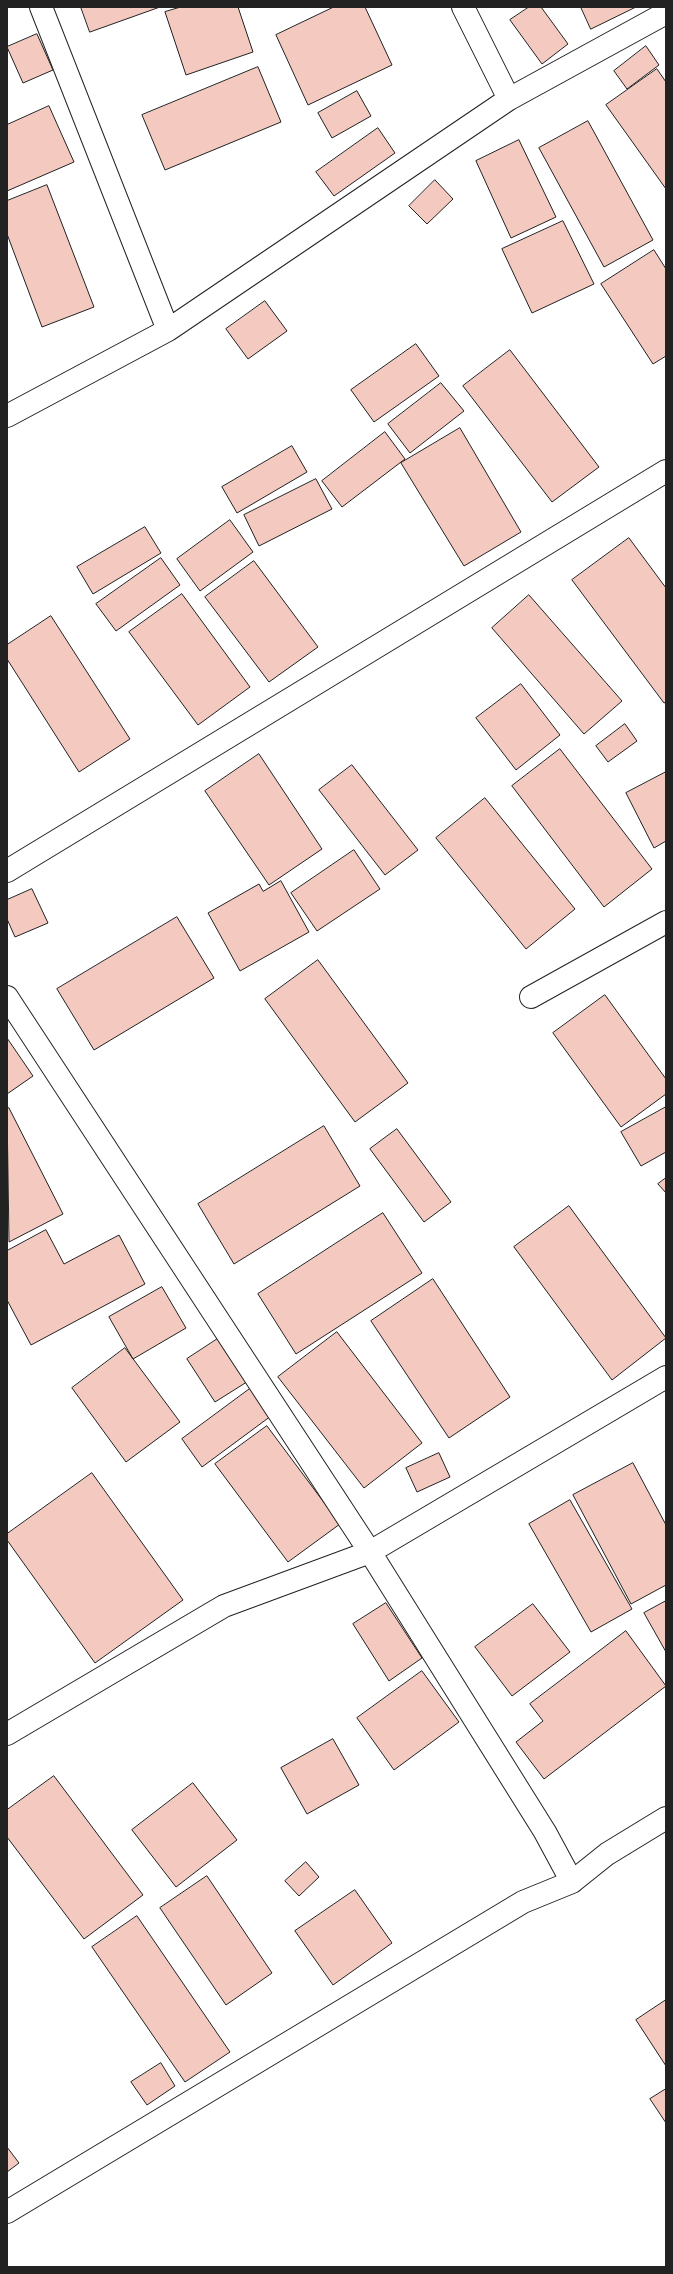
<!DOCTYPE html>
<html>
<head>
<meta charset="utf-8">
<style>
  body { margin:0 }
  #map { position:relative; width:673px; height:2274px; overflow:hidden; background:#fff; font-family:"Noto Serif",serif }
  canvas { display:block }
  .frame { position:absolute; inset:0; border:8px solid #222; pointer-events:none }
</style>
</head>
<body>
<div id="map">
<canvas width="673" height="2274"></canvas>
<div class="frame"></div>
</div>
<script>
const g = document.querySelector('canvas').getContext('2d');
g.lineJoin = 'round';
function fill(path, color) { g.fillStyle = color; g.fill(path, 'evenodd'); }
function strokePath(path, color, width, dash) { g.strokeStyle = color; g.lineWidth = width; g.lineCap = dash ? 'butt' : 'round'; g.setLineDash(dash || []); g.stroke(path); }
const building = new Path2D(`
  M 81,7 L 160,7 L 90,32 Z
  M 181,7 L 238,7 L 253,52 L 186,75 L 165,12 Z
  M 334,7 L 365,7 L 392,65 L 308,105 L 276,35 Z
  M 529,7 L 541,7 L 568,44 L 542,64 L 510,20 Z
  M 581,7 L 636,7 L 591,29 Z
  M 37,34 L 53,70 L 23,83 L 7,47 Z
  M 646,46 L 659,65 L 627,89 L 614,71 Z
  M 258,67 L 281,122 L 165,170 L 142,115 Z
  M 657,69 L 666,82 L 666,189 L 606,105 Z
  M 357,91 L 371,116 L 332,138 L 318,113 Z
  M 49,106 L 74,162 L 7,191 L 7,125 Z
  M 588,121 L 653,240 L 604,267 L 539,148 Z
  M 378,128 L 395,153 L 334,196 L 316,172 Z
  M 519,140 L 556,217 L 511,238 L 476,161 Z
  M 435,180 L 453,199 L 427,224 L 409,206 Z
  M 47,185 L 94,307 L 42,327 L 7,234 L 7,201 Z
  M 563,221 L 594,284 L 532,313 L 502,249 Z
  M 654,250 L 666,269 L 666,356 L 653,364 L 601,284 Z
  M 265,301 L 287,331 L 248,359 L 226,329 Z
  M 416,344 L 439,376 L 374,422 L 351,390 Z
  M 510,350 L 599,467 L 552,502 L 463,386 Z
  M 441,383 L 464,411 L 410,453 L 388,424 Z
  M 460,428 L 521,532 L 464,566 L 401,463 Z
  M 385,432 L 405,459 L 342,507 L 322,481 Z
  M 292,446 L 307,472 L 237,513 L 222,487 Z
  M 316,479 L 332,509 L 259,546 L 244,515 Z
  M 230,520 L 253,552 L 200,591 L 177,559 Z
  M 145,527 L 161,553 L 93,594 L 77,567 Z
  M 629,538 L 666,588 L 666,702 L 664,703 L 572,580 Z
  M 161,558 L 180,585 L 116,631 L 96,604 Z
  M 254,561 L 318,647 L 269,682 L 205,597 Z
  M 182,594 L 250,687 L 198,725 L 129,632 Z
  M 529,595 L 622,701 L 584,734 L 492,628 Z
  M 51,616 L 130,739 L 79,772 L 7,659 L 7,645 Z
  M 521,684 L 560,735 L 516,770 L 476,718 Z
  M 625,724 L 637,741 L 608,762 L 596,746 Z
  M 560,749 L 652,869 L 604,907 L 512,786 Z
  M 259,754 L 322,849 L 269,885 L 205,791 Z
  M 352,765 L 418,850 L 385,875 L 319,790 Z
  M 666,772 L 666,841 L 654,848 L 626,793 Z
  M 485,798 L 575,909 L 526,949 L 436,838 Z
  M 354,850 L 380,889 L 317,931 L 291,893 Z
  M 281,881 L 309,932 L 240,971 L 208,913 L 259,884 L 263,891 Z
  M 32,889 L 48,923 L 15,937 L 7,919 L 7,900 Z
  M 177,917 L 214,978 L 94,1050 L 57,989 Z
  M 318,960 L 408,1083 L 355,1122 L 265,999 Z
  M 605,995 L 666,1079 L 666,1094 L 621,1127 L 553,1033 Z
  M 7,1038 L 33,1076 L 7,1094 Z
  M 666,1107 L 666,1152 L 641,1166 L 621,1132 Z
  M 9,1108 L 63,1214 L 9,1242 L 7,1109 Z
  M 324,1126 L 360,1186 L 234,1264 L 198,1204 Z
  M 397,1129 L 451,1202 L 424,1222 L 370,1149 Z
  M 666,1178 L 666,1193 L 658,1184 Z
  M 569,1206 L 666,1338 L 612,1380 L 514,1247 Z
  M 383,1213 L 422,1273 L 296,1354 L 258,1294 Z
  M 46,1230 L 64,1264 L 119,1235 L 145,1284 L 31,1345 L 7,1300 L 7,1251 Z
  M 433,1279 L 510,1397 L 449,1438 L 371,1321 Z
  M 162,1287 L 186,1328 L 133,1359 L 109,1317 Z
  M 337,1332 L 422,1443 L 364,1488 L 278,1377 Z
  M 222,1336 L 250,1380 L 215,1402 L 187,1359 Z
  M 125,1348 L 180,1422 L 126,1462 L 72,1388 Z
  M 251,1388 L 271,1416 L 202,1467 L 182,1439 Z
  M 267,1426 L 340,1524 L 288,1562 L 215,1464 Z
  M 439,1453 L 450,1477 L 417,1492 L 406,1468 Z
  M 633,1463 L 666,1525 L 666,1585 L 631,1604 L 573,1495 Z
  M 92,1473 L 183,1600 L 95,1663 L 7,1540 L 7,1534 Z
  M 570,1500 L 632,1609 L 591,1632 L 529,1524 Z
  M 666,1601 L 666,1652 L 644,1613 Z
  M 386,1603 L 422,1658 L 389,1681 L 353,1624 Z
  M 533,1604 L 570,1652 L 512,1696 L 475,1647 Z
  M 626,1631 L 666,1686 L 544,1779 L 516,1742 L 543,1721 L 530,1704 Z
  M 422,1671 L 459,1722 L 394,1770 L 357,1718 Z
  M 333,1739 L 359,1785 L 307,1814 L 281,1768 Z
  M 54,1776 L 143,1895 L 84,1939 L 7,1837 L 7,1810 Z
  M 193,1783 L 237,1840 L 176,1887 L 132,1830 Z
  M 306,1862 L 319,1877 L 299,1896 L 285,1881 Z
  M 207,1876 L 272,1973 L 226,2005 L 160,1908 Z
  M 355,1890 L 392,1943 L 333,1985 L 295,1931 Z
  M 137,1916 L 230,2052 L 185,2082 L 92,1947 Z
  M 666,2000 L 666,2066 L 636,2020 Z
  M 161,2063 L 175,2086 L 147,2105 L 131,2082 Z
  M 666,2089 L 666,2123 L 650,2099 Z
  M 7,2147 L 19,2163 L 7,2172 Z`);
fill(building, '#f3c9c0');
strokePath(building, '#222', 1);
const minor = new Path2D(`
  M 41,7 L 168,330
  M 463,7 L 509,99
  M 7,416 L 168,330 L 509,99 L 666,13
  M 7,871 L 666,471
  M 7,997 L 370,1552 L 545,1832 L 572,1882 L 607,1854 L 666,1818
  M 531,997 L 666,922
  M 7,1734 L 224,1606 L 370,1552 L 666,1377
  M 7,2212 L 523,1902 L 572,1882`);
strokePath(minor, '#222', 24);
strokePath(minor, '#fff', 22);
</script>
</body>
</html>
